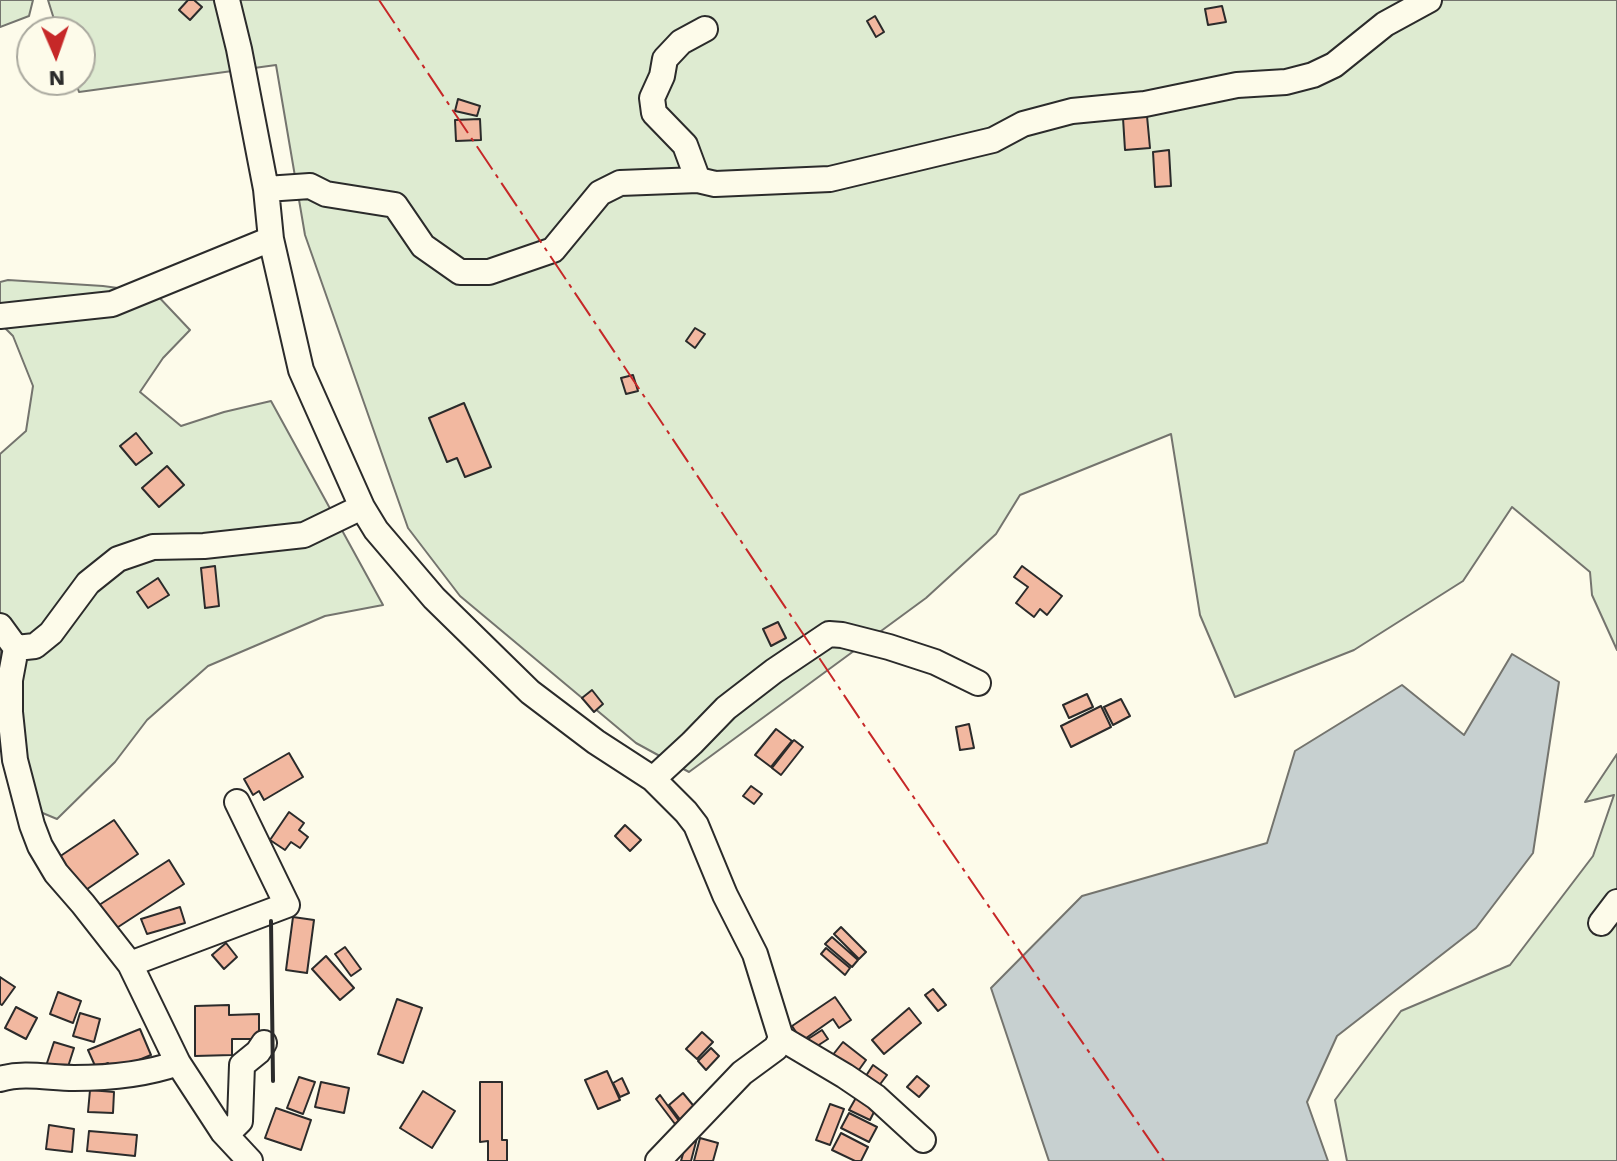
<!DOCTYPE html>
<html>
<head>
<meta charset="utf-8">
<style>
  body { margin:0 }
  #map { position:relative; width:1617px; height:1161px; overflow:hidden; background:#fdfbea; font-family:"Work Sans",sans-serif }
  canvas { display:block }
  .north { position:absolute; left:16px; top:16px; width:80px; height:80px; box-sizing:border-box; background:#fdfbea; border:2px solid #a9a89e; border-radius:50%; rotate:178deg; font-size:22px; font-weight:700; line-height:32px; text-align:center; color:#2b2b2b }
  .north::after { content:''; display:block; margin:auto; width:28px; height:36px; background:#c62828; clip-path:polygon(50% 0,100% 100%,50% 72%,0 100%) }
</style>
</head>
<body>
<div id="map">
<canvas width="1617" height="1161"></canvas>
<div class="north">N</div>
</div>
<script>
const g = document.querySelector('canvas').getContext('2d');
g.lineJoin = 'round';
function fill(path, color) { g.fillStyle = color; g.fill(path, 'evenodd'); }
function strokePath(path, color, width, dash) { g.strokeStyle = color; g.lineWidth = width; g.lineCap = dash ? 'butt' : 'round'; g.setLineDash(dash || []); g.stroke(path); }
const green = new Path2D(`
  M 0,0 L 33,0 L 29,16 L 0,27 Z
  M 48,0 L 1617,0 L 1617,650 L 1592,595 L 1590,572 L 1512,507 L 1463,581 L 1354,650 L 1235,697 L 1200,615 L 1171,434 L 1020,495 L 996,534 L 926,598 L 689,772 L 636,743 L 460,596 L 408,528 L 305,235 L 276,65 L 79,92 L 75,80 L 80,80 L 80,32 L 58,32 Z
  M 8,280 L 103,286 L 155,293 L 190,330 L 163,358 L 140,392 L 181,426 L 224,412 L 271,401 L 383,605 L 325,616 L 208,666 L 147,720 L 115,762 L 57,819 L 33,809 L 17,689 L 0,666 L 0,454 L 26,431 L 33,386 L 13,336 L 0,323 L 0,282 Z
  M 1617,754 L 1617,1161 L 1347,1161 L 1335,1100 L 1401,1011 L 1510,965 L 1593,856 L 1614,795 L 1585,802 Z`);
fill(green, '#deebd1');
strokePath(green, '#74746e', 2);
const water = new Path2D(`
  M 1512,654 L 1559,682 L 1533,853 L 1476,928 L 1337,1036 L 1307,1102 L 1328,1161 L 1049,1161 L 991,988 L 1082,896 L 1267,843 L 1295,751 L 1402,685 L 1464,735 Z`);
fill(water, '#c7d0d0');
strokePath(water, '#74746e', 2);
const building = new Path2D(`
  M 188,0 L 194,0 L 202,7 L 190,20 L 179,10 Z
  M 1222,6 L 1226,22 L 1208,25 L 1205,9 Z
  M 875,16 L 884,32 L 876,37 L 867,21 Z
  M 458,99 L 480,106 L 477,116 L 455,111 Z
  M 1147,116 L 1150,148 L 1125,150 L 1123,118 Z
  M 480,119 L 481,140 L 456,141 L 455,120 Z
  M 1169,150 L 1171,186 L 1155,187 L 1153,152 Z
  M 695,328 L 705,334 L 695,348 L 686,341 Z
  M 633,375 L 638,391 L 626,394 L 621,378 Z
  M 464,403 L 491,467 L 465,477 L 457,458 L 447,462 L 429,418 Z
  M 136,433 L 152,453 L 136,465 L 120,446 Z
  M 167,466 L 184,485 L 159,507 L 142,488 Z
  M 215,566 L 219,606 L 205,608 L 201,568 Z
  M 1022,566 L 1062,596 L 1047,615 L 1040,609 L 1034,617 L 1016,603 L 1028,587 L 1014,577 Z
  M 158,578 L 169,595 L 148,608 L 137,592 Z
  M 778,622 L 786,638 L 771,646 L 763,629 Z
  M 592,690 L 603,704 L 594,712 L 582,698 Z
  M 1087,694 L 1093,707 L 1069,718 L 1063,705 Z
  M 1121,699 L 1130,716 L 1113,725 L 1104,707 Z
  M 1101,706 L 1111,727 L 1071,747 L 1061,726 Z
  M 969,724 L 974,748 L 960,750 L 956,727 Z
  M 776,729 L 792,741 L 771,767 L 755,755 Z
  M 794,740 L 803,747 L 781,775 L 772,768 Z
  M 289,753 L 303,777 L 264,800 L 259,791 L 253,795 L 244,779 Z
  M 751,786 L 762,794 L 754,804 L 743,796 Z
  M 289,812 L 304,823 L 299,830 L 308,837 L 300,848 L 291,842 L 285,850 L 270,840 Z
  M 114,820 L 138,854 L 80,894 L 56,859 Z
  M 625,825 L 641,840 L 630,851 L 615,836 Z
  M 169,860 L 184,884 L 112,931 L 96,907 Z
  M 180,907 L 185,923 L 147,934 L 141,919 Z
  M 293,917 L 314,920 L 307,973 L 286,970 Z
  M 841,927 L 866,952 L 859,959 L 834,934 Z
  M 832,937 L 858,960 L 852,967 L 825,944 Z
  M 226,943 L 237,957 L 224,969 L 212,955 Z
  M 345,947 L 361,969 L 351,976 L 335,954 Z
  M 826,948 L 850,968 L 845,975 L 821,954 Z
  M 326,956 L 354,988 L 340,1000 L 312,969 Z
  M 0,977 L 15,987 L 2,1005 L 0,1004 Z
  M 933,989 L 946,1005 L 938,1011 L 925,995 Z
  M 58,992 L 81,1001 L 73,1023 L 50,1014 Z
  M 835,997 L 851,1020 L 839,1028 L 833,1019 L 802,1041 L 792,1026 Z
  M 397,999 L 422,1008 L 403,1063 L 378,1054 Z
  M 229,1005 L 229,1015 L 259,1014 L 259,1039 L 232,1039 L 232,1055 L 195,1056 L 195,1006 Z
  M 16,1007 L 37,1018 L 26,1039 L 5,1028 Z
  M 909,1008 L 921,1023 L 884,1054 L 872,1040 Z
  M 80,1013 L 100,1019 L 94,1042 L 73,1036 Z
  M 140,1029 L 151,1055 L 112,1071 L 108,1063 L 96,1068 L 88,1050 Z
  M 822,1030 L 828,1039 L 811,1050 L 805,1041 Z
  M 702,1032 L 713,1042 L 697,1059 L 686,1049 Z
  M 54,1042 L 74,1048 L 66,1073 L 46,1066 Z
  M 843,1042 L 866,1060 L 856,1074 L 832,1056 Z
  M 711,1048 L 719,1056 L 706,1070 L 698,1061 Z
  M 873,1065 L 887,1075 L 875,1091 L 862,1082 Z
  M 607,1071 L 620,1100 L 598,1109 L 585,1080 Z
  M 917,1076 L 929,1086 L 919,1097 L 907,1087 Z
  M 299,1077 L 315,1082 L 303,1114 L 287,1108 Z
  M 622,1078 L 629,1093 L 620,1097 L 613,1083 Z
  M 321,1082 L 349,1088 L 344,1113 L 315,1107 Z
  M 480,1082 L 502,1082 L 502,1140 L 507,1140 L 507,1161 L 488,1161 L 488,1141 L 480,1142 Z
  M 90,1090 L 114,1092 L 113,1113 L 88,1112 Z
  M 423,1091 L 455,1111 L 432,1148 L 400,1128 Z
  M 683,1093 L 697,1110 L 682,1122 L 669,1105 Z
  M 660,1095 L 679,1121 L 675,1124 L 656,1099 Z
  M 857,1096 L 877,1106 L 870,1120 L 849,1110 Z
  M 830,1104 L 844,1109 L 830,1145 L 816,1140 Z
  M 276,1108 L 311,1120 L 301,1150 L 265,1138 Z
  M 849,1113 L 877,1127 L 869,1142 L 841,1128 Z
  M 49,1125 L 74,1129 L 72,1152 L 46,1149 Z
  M 89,1131 L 137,1135 L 135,1156 L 87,1151 Z
  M 841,1133 L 868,1147 L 861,1161 L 855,1161 L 832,1150 Z
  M 688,1136 L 697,1138 L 691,1161 L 681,1161 Z
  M 700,1138 L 718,1143 L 713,1161 L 694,1161 Z`);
fill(building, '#f2b8a0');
strokePath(building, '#2b2b2b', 2);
const minor = new Path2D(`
  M 227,0 L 239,49 L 266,189 L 271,239 L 301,370 L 362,507 L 376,530 L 434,598 L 530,692 L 596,742 L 653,779 L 686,812 L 696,825 L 725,895 L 755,954 L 781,1038 L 845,1076 L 876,1097 L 923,1140
  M 698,180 L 685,145 L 654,113 L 652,98 L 662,76 L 665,59 L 681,42 L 705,29
  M 266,189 L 310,186 L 326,194 L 395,205 L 423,246 L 460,272 L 489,272 L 553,250 L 600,193 L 620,183 L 698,180 L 715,184 L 830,179 L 993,140 L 1023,124 L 1072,111 L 1145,104 L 1237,85 L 1286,82 L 1313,75 L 1334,65 L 1385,24 L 1429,0
  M 0,316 L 112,304 L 271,239
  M 0,626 L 16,648 L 35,646 L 51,633 L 88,583 L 118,559 L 153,547 L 204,546 L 304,535 L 362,507
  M 16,648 L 10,680 L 10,712 L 15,760 L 32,825 L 40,846 L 56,873 L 83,904 L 130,964 L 178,1063 L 223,1132 L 250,1161
  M 653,779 L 692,743 L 726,708 L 774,671 L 829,634 L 842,635 L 889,647 L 935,662 L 978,683
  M 1601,923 L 1617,902
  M 130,964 L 287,905 L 237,802
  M 0,1079 C 25,1072 49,1078 74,1078 C 110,1078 144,1075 178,1063
  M 223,1132 L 234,1127 L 240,1121 L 242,1065 L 258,1052 L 264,1043
  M 658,1161 L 742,1073 L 776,1048 L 781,1038`);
strokePath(minor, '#2b2b2b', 28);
strokePath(minor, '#fdfbea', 24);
strokePath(new Path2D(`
  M 271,921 L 273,1081`), '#2b2b2b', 4);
strokePath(new Path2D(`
  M 379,0 L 866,728 L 1164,1161`), '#c62828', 2, [28, 6, 4, 6]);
</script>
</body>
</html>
